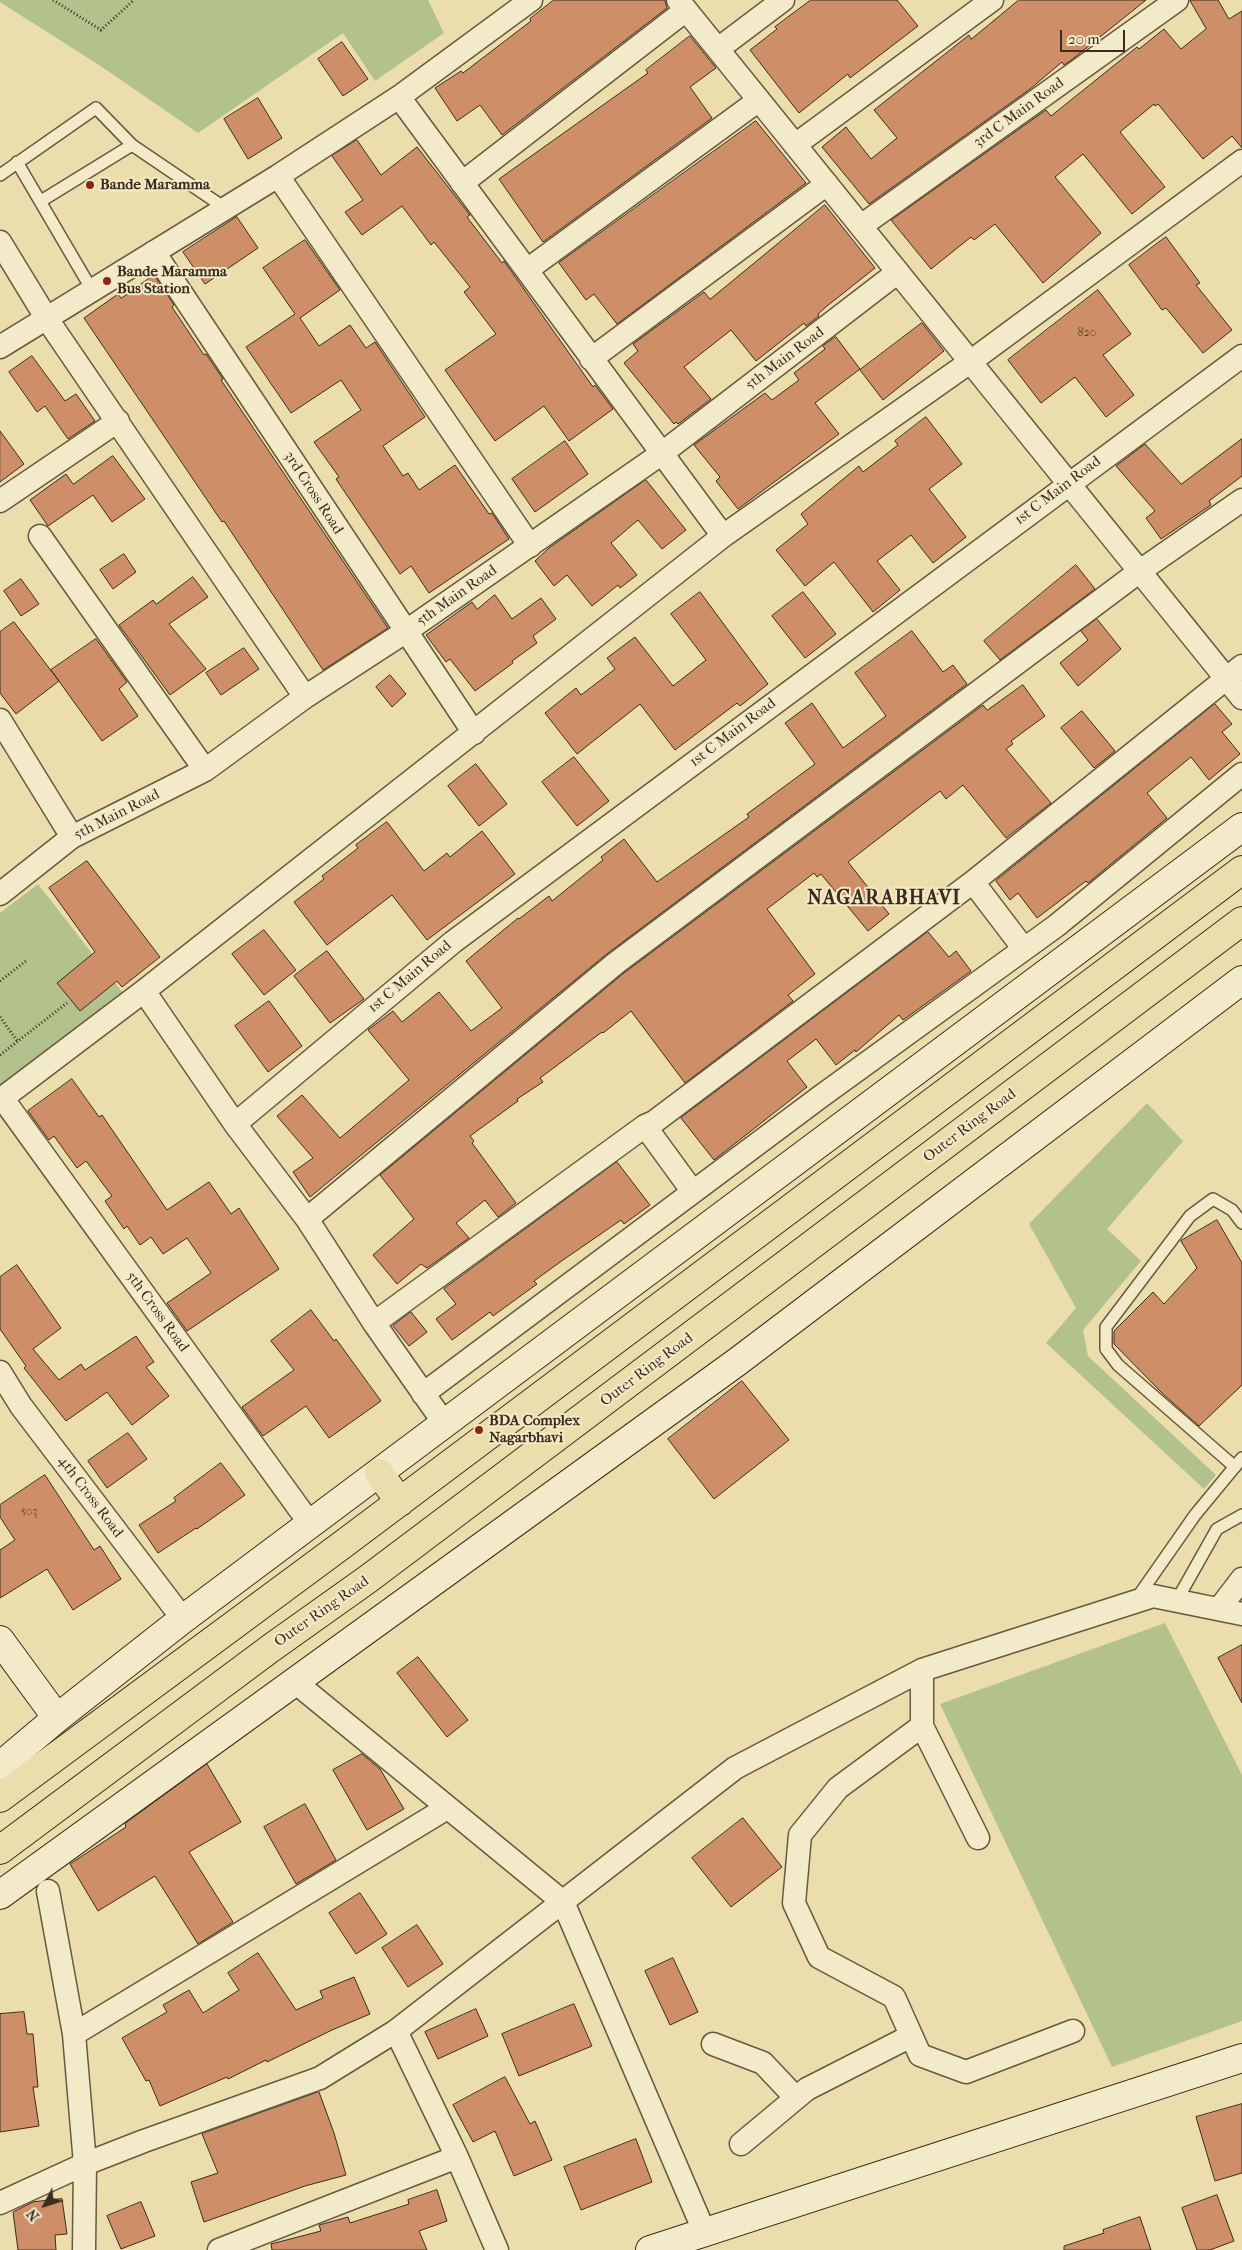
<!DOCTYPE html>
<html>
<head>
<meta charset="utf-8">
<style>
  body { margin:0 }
  #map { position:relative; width:1242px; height:2250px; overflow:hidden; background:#ecdeac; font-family:"IM FELL French Canon",serif }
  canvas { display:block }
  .north { position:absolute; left:20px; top:2180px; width:50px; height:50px; -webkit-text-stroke:4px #f3eac9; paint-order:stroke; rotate:230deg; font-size:14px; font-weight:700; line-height:20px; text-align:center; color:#3b2d1b }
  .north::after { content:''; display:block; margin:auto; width:18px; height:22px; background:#3b2d1b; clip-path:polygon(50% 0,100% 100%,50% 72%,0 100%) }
  .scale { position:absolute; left:1060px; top:30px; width:65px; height:22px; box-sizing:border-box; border:2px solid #3b2d1b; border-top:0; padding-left:6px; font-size:15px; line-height:18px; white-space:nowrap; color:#3b2d1b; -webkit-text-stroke:4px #f3eac9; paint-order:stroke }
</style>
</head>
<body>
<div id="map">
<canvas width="1242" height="2250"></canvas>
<div class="north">N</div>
<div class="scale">20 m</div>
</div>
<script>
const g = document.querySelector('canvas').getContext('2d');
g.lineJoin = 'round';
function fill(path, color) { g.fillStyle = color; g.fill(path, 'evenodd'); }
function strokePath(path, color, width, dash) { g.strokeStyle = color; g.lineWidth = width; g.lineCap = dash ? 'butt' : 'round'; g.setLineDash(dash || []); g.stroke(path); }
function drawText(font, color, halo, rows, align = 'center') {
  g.font = font + ' "IM FELL French Canon",serif'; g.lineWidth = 4; g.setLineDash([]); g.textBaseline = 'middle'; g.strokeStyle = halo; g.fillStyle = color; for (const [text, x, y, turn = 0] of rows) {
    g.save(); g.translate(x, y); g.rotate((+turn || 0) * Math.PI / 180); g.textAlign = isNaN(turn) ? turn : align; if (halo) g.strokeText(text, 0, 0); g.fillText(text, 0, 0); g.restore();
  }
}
fill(new Path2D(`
  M 0,0 L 428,0 L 444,33 L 375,81 L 343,33 L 198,133 L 102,67 L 0,2 Z
  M 38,884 L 123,993 L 0,1085 L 0,913 Z
  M 1147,1103 L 1183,1141 L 1107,1229 L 1141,1261 L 1083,1330 L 1088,1356 L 1216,1475 L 1204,1489 L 1046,1343 L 1076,1308 L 1029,1224 Z
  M 1165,1623 L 1242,1775 L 1242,2021 L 1112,2067 L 940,1704 Z`), '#b3c28d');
const building = new Path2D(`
  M 554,0 L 665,0 L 667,8 L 502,135 L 480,105 L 457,121 L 435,88 L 461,71 L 463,73 L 531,21 L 530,19 Z
  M 811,0 L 897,0 L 918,26 L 850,78 L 848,74 L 799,113 L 750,50 L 777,29 L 775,27 Z
  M 1019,0 L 1146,0 L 1070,61 L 1064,65 L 1062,62 L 1030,89 L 869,204 L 822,147 L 846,127 L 871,159 L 897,138 L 874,110 L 969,35 L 971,39 Z
  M 1190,0 L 1218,0 L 1229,19 L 1242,11 L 1242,148 L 1232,136 L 1203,159 L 1158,104 L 1155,106 L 1154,104 L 1120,132 L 1165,187 L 1132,214 L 1083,154 L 1055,177 L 1101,233 L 1043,283 L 995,224 L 974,240 L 971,237 L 931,269 L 891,220 L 1046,110 L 1051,116 L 1137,47 L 1139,49 L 1164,29 L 1181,49 L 1206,29 Z
  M 690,36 L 716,68 L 690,87 L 712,118 L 543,242 L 499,179 L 648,73 L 646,70 Z
  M 342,42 L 368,79 L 343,96 L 318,59 Z
  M 258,98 L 282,138 L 248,159 L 224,119 Z
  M 756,121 L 806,183 L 617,324 L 594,294 L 586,300 L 559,263 Z
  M 357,140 L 381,175 L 417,147 L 470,215 L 467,217 L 502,263 L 504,261 L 593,387 L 595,385 L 613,409 L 569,441 L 544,406 L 495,441 L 445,370 L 496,334 L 464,292 L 470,287 L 434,242 L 431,245 L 402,206 L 362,235 L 345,212 L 363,200 L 332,156 Z
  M 825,205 L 875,268 L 827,306 L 818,314 L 819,316 L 806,326 L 804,323 L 756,361 L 731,330 L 684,367 L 711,399 L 678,424 L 676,422 L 674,424 L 624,363 L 638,351 L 633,344 L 704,292 L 710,299 Z
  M 237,217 L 258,248 L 205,284 L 183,252 Z
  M 1166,237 L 1200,283 L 1196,285 L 1232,330 L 1203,353 L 1166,308 L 1162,310 L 1129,265 Z
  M 305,240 L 340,290 L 300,318 L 319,346 L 350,325 L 366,348 L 375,342 L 425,417 L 383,446 L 403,476 L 408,473 L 419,490 L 455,465 L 489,514 L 492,513 L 509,539 L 429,593 L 411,566 L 400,574 L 336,479 L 339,477 L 314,442 L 361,410 L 341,380 L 291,413 L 246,347 L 295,314 L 263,268 Z
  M 154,275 L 174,305 L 172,307 L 204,355 L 206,354 L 223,379 L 221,380 L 388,628 L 323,670 L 224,521 L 222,522 L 84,318 L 118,294 L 121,298 Z
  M 1098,290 L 1131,334 L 1103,355 L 1134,395 L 1106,417 L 1075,377 L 1041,403 L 1008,360 Z
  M 922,323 L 944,351 L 883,400 L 860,370 Z
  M 836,337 L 860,369 L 815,403 L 839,434 L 738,509 L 716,481 L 720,477 L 694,445 L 765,393 L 772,400 L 799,380 L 794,373 L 825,349 L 823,346 Z
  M 32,356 L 65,401 L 76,394 L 95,421 L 68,439 L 45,406 L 37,412 L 9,372 Z
  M 926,417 L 962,464 L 929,489 L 966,537 L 933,563 L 911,535 L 877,561 L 900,590 L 873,612 L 834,562 L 805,586 L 776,550 L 808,524 L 801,514 L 859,466 L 863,472 L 898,445 L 895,441 Z
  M 0,431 L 24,464 L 0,482 Z
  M 1242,439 L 1242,476 L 1209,501 L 1211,505 L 1161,539 L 1146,518 L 1155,511 L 1116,466 L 1145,444 L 1181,484 Z
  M 565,441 L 588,474 L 535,512 L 512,479 Z
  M 113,456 L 145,499 L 112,522 L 93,495 L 48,526 L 30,500 L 66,474 L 73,484 Z
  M 646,480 L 686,530 L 662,549 L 638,520 L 611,543 L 637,575 L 620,588 L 618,585 L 592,606 L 567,575 L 554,586 L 535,561 L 549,548 Z
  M 124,554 L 136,572 L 113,589 L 100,570 Z
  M 1076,565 L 1095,589 L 1000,660 L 984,641 Z
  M 193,577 L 208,597 L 169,624 L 206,669 L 170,695 L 119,625 L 153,600 L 156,604 Z
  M 21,579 L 39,604 L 21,616 L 4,591 Z
  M 700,592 L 768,684 L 740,706 L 737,703 L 675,750 L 640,704 L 577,754 L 545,713 L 576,688 L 581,695 L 615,669 L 607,658 L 635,637 L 673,686 L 706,660 L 671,614 Z
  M 803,592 L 836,634 L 805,658 L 772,616 Z
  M 495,595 L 512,619 L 541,598 L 556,619 L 533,636 L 537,643 L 512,661 L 513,663 L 475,691 L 450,659 L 446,662 L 426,635 L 472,602 L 477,609 Z
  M 1097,619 L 1121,649 L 1078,686 L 1060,663 L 1088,640 L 1081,631 Z
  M 14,622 L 59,681 L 16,714 L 0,693 L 0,632 Z
  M 912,631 L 943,672 L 953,665 L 967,684 L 608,953 L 310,1197 L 293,1172 L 313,1158 L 277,1116 L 302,1095 L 340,1138 L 409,1080 L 368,1030 L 393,1011 L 402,1022 L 439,992 L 471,1031 L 502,1008 L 466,961 L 518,918 L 519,919 L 549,896 L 552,901 L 603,860 L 601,857 L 624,839 L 657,882 L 749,817 L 747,814 L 815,764 L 785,723 L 812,703 L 843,748 L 886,716 L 855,673 Z
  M 96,639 L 127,682 L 119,689 L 138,716 L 102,741 L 51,670 Z
  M 244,648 L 259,669 L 221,695 L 206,673 Z
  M 390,675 L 406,694 L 392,707 L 376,687 Z
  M 1023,685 L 1045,716 L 1011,741 L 1013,744 L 1006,749 L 1051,803 L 1006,838 L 963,785 L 946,799 L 940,791 L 848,862 L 889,914 L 868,931 L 821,874 L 817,877 L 814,873 L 767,909 L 815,974 L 788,995 L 793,1001 L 685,1083 L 631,1011 L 603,1033 L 602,1032 L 540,1078 L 543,1082 L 517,1099 L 518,1101 L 470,1136 L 474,1141 L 472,1143 L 516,1203 L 498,1217 L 485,1200 L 456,1223 L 469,1238 L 427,1268 L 421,1264 L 397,1284 L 373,1255 L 414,1219 L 380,1175 L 624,973 L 983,705 L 987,710 Z
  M 1215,704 L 1232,724 L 1222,732 L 1240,754 L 1209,780 L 1191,757 L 1147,793 L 1167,818 L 1088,883 L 1086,881 L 1037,918 L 1018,893 L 1010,900 L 996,881 Z
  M 1082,711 L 1115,751 L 1094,768 L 1061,728 Z
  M 574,757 L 609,801 L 577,826 L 542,782 Z
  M 476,764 L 507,804 L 479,826 L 448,786 Z
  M 387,822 L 424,871 L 447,853 L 450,857 L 482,831 L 515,874 L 427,940 L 392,895 L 327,945 L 294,902 L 324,879 L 322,876 L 358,848 L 356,845 Z
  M 87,861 L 160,957 L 122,987 L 117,981 L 80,1011 L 57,983 L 95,952 L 49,888 Z
  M 264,930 L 296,970 L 264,995 L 232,954 Z
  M 928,932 L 949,957 L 956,951 L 971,971 L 903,1020 L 899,1015 L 856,1052 L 855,1050 L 836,1065 L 816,1039 L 787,1061 L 807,1087 L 714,1160 L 681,1118 Z
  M 327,951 L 364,999 L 330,1023 L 294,976 Z
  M 269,1001 L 302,1046 L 268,1072 L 235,1026 Z
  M 72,1079 L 99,1117 L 102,1115 L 167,1210 L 209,1182 L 231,1214 L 239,1208 L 279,1269 L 187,1331 L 167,1303 L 211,1273 L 187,1238 L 163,1254 L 151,1237 L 140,1245 L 127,1226 L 124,1229 L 105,1201 L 112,1196 L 86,1161 L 77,1168 L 54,1136 L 49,1140 L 28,1111 Z
  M 617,1162 L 650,1205 L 624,1224 L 621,1220 L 563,1260 L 534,1281 L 537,1284 L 493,1316 L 490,1312 L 452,1340 L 436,1319 L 456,1304 L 444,1289 Z
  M 1217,1220 L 1242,1263 L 1242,1385 L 1199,1426 L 1162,1393 L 1114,1344 L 1114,1331 L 1153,1292 L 1164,1304 L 1197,1268 L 1181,1241 Z
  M 17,1265 L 61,1328 L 33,1349 L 59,1380 L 81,1364 L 85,1370 L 136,1336 L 154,1362 L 146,1367 L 169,1396 L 132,1425 L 107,1392 L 66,1421 L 24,1368 L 26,1366 L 0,1329 L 0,1277 Z
  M 311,1310 L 334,1341 L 336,1339 L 381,1401 L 329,1438 L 306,1406 L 263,1436 L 242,1407 L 294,1370 L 271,1341 Z
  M 411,1312 L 427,1332 L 409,1346 L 393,1326 Z
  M 742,1381 L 789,1440 L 714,1499 L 668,1439 Z
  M 128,1433 L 147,1459 L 107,1488 L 88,1461 Z
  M 221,1463 L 245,1495 L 197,1529 L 196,1528 L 158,1553 L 139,1525 L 176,1501 L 174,1498 Z
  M 45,1475 L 94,1550 L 100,1546 L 121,1579 L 73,1610 L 47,1569 L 0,1598 L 0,1550 L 15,1540 L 0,1517 L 0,1505 Z
  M 1242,1645 L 1242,1703 L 1218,1658 Z
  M 418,1657 L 468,1720 L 447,1737 L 397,1673 Z
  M 362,1754 L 380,1769 L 404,1809 L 367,1830 L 333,1770 Z
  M 207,1764 L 241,1822 L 189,1852 L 233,1922 L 198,1944 L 155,1876 L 98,1911 L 70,1864 L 126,1827 L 125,1824 Z
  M 305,1804 L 336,1860 L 296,1884 L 264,1827 Z
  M 743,1818 L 782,1867 L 731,1907 L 692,1858 Z
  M 360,1893 L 387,1934 L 356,1954 L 329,1913 Z
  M 417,1925 L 443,1964 L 408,1987 L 382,1948 Z
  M 258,1953 L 296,2010 L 323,1998 L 320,1991 L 354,1977 L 370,2014 L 332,2030 L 267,2062 L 266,2060 L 228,2079 L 227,2077 L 160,2106 L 149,2080 L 146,2081 L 122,2038 L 167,2012 L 163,2005 L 189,1990 L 203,2013 L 239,1990 L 228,1973 Z
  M 673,1958 L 698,2012 L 670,2025 L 645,1971 Z
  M 574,2004 L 592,2046 L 519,2076 L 502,2034 Z
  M 476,2009 L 488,2036 L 438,2059 L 425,2032 Z
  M 24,2012 L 27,2034 L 33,2034 L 38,2087 L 33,2087 L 39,2126 L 0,2132 L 0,2014 Z
  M 505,2077 L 530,2124 L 535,2121 L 552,2160 L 514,2176 L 495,2131 L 473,2142 L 453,2105 Z
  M 319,2092 L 334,2133 L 346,2175 L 305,2186 L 204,2222 L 191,2182 L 218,2173 L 202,2134 Z
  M 1242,2104 L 1242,2173 L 1215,2181 L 1196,2117 Z
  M 636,2139 L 652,2182 L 581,2210 L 564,2167 Z
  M 437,2190 L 447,2221 L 419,2231 L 427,2250 L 272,2250 L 271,2244 L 321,2231 L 319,2225 L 348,2217 L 350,2223 L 409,2204 L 408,2200 Z
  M 1217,2195 L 1234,2241 L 1210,2250 L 1197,2250 L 1182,2208 Z
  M 62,2199 L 67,2234 L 55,2235 L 56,2250 L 18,2250 L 13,2212 L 33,2202 Z
  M 141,2202 L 155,2236 L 121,2249 L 107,2216 Z
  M 1140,2217 L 1151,2250 L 1064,2250 L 1064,2246 L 1104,2233 L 1103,2230 Z`);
fill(building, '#ce8f68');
strokePath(building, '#3b2d1b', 1);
const lane = new Path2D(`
  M 17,162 L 92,290
  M 0,175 L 96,108 L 132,145 L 225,208
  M 41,201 L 132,145
  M 1235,1467 L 1118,1365 L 1106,1349 L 1106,1327 L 1190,1216 L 1213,1199 L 1232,1210 L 1242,1223
  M 1137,1598 L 1195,1515 L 1242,1458
  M 1177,1600 L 1217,1529 L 1242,1515`);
const street = new Path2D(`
  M 678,0 L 1242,698
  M 718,49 L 783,0
  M 399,97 L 723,536
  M 795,145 L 992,0
  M 278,176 L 530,546
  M 462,183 L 686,10
  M 861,226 L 1177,0
  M 0,242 L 47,319 L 305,697
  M 154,252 L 474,733
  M 527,270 L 759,100
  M 0,347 L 278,176 L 399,97 L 531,0
  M 591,359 L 827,184
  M 0,501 L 118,421
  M 40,536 L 205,770
  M 0,720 L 72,837
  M 973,882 L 1024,949
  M 0,894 L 72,837 L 205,770 L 305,697 L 405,632 L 661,454 L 898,272
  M 144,991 L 235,1124 L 307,1219 L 374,1323 L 444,1423
  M 3,1099 L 311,1525
  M 0,1100 L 144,991 L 723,536 L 970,362 L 1242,161
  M 235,1124 L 453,942 L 1242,356
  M 645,1126 L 693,1192
  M 307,1219 L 616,963 L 1140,571 L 1242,500
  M 374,1323 L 645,1126 L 654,1122 L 973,882 L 1242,666
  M 0,1372 L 21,1406 L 183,1619
  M 423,1394 L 820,1097 L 1056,926 L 1242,774
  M 1219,1609 L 1242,1579
  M 922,1670 L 922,1726 L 838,1788 L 800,1835 L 794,1903 L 819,1957 L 894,1997 L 920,2055 L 966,2072 L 1073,2031
  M 295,1682 L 563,1902 L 704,2231
  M 922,1726 L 978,1838
  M 48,1891 L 74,2034
  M 396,2031 L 735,1768 L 922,1670 L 1153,1596 L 1242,1614
  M 713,2044 L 763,2063 L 796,2098
  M 741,2144 L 807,2089 L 911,2036
  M 0,2203 L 85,2164 L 144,2141 L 320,2078 L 396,2031 L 457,2157 L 497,2250
  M 84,2250 L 85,2164 L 74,2034 L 447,1808
  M 219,2250 L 457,2157`);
const secondary = new Path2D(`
  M 0,1640 L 57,1718
  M 0,1766 L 57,1718 L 183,1619 L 1242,827
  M 0,1895 L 737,1362 L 1242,980
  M 650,2250 L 1242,2058`);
const highway = new Path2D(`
  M 379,1473 L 400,1502
  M 0,1798 L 342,1545 L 1242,870
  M 0,1850 L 271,1648 L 368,1579 L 1242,921`);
strokePath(lane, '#67593f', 14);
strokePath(street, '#67593f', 25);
strokePath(secondary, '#3b2d1b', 30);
strokePath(highway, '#3b2d1b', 30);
strokePath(new Path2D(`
  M 53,0 L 101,30 L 134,0
  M 0,981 L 26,961
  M 0,1017 L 18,1042
  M 0,1055 L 67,1003`), '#3b2d1b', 3, [1, 2.5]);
strokePath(lane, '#f3eac9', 11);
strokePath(street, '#f3eac9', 22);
strokePath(secondary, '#f3eac9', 28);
strokePath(highway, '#ecdeac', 28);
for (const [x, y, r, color] of [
  [90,185,5,"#8f2418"],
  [107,281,5,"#8f2418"],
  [479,1430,5,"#8f2418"]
]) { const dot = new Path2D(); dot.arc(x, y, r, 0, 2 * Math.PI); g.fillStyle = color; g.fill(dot); strokePath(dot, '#f3eac9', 2); }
drawText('12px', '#60462e', null, [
  ["820",1087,333],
  ["503",29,1512]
]);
drawText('15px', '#3b2d1b', '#f3eac9', [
  ["3rd C Main Road",1019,113,-36],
  ["5th Main Road",785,359,-37],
  ["1st C Main Road",1058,491,-37],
  ["3rd Cross Road",313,493,57],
  ["5th Main Road",457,596,-35],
  ["1st C Main Road",733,733,-37],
  ["5th Main Road",117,815,-27],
  ["1st C Main Road",410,977,-40],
  ["Outer Ring Road",970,1126,-37],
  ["5th Cross Road",157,1312,54],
  ["Outer Ring Road",647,1370,-37],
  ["4th Cross Road",90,1497,53],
  ["Outer Ring Road",322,1612,-35]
]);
drawText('bold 15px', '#3b2d1b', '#f3eac9', [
  ["Bande Maramma",100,185],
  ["Bande Maramma",117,272],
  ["Bus Station",117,289],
  ["BDA Complex",489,1421],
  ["Nagarbhavi",489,1438]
], 'left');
g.letterSpacing = '1px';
drawText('bold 20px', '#3b2d1b', '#f3eac9', [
  ["NAGARABHAVI",884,899]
]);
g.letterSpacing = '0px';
</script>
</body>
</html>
